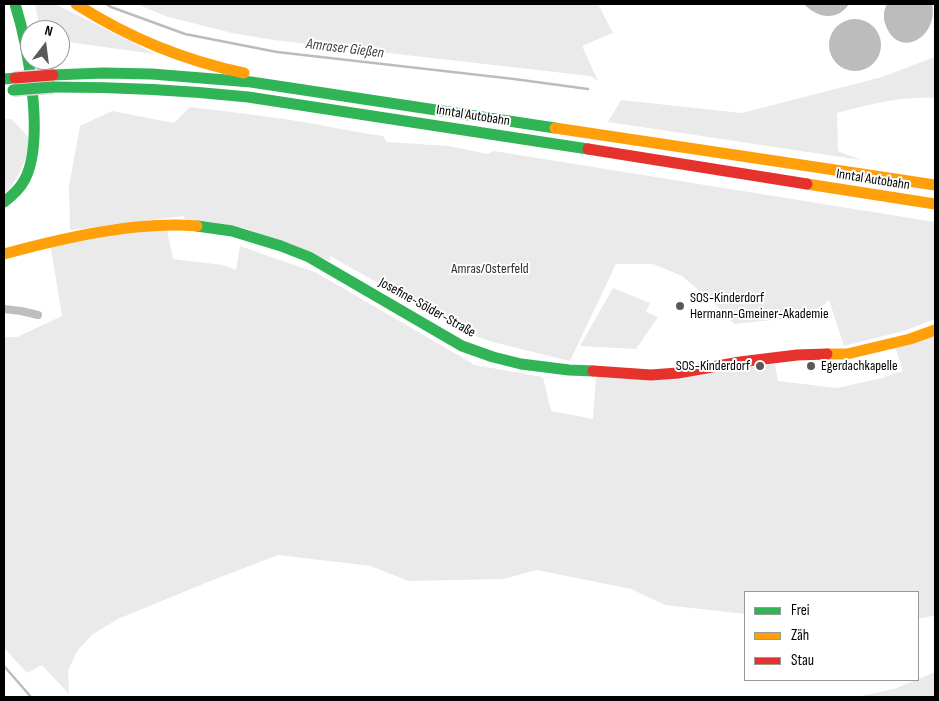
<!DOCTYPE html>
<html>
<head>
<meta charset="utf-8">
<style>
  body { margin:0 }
  #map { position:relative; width:939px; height:701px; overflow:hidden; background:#fff; font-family:"Sofia Sans Condensed",sans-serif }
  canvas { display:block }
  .frame { position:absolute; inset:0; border:5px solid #000; pointer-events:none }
  .legend { position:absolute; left:744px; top:591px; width:175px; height:90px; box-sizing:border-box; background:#fff; border:1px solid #999; margin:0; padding:6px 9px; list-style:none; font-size:15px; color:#000 }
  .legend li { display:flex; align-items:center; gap:10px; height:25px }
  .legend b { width:25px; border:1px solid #999 }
  .north { position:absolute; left:20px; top:20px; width:50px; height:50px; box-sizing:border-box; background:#fff; border:1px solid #999; border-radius:50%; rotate:15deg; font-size:14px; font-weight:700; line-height:20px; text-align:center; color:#000 }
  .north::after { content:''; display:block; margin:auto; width:18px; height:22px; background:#595959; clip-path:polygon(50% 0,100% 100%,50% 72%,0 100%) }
</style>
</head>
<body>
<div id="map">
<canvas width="939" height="701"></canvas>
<div class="frame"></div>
<ul class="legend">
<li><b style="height:6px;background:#30b455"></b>Frei</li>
<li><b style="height:6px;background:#ff9f0a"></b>Zäh</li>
<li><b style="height:6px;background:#e5322d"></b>Stau</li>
</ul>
<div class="north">N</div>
</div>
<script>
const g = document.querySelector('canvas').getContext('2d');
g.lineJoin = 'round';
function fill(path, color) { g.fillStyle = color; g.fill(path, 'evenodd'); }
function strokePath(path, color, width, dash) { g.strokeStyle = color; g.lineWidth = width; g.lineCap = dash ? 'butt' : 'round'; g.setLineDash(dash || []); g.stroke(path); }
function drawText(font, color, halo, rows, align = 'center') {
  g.font = font + ' "Sofia Sans Condensed",sans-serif'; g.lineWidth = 4; g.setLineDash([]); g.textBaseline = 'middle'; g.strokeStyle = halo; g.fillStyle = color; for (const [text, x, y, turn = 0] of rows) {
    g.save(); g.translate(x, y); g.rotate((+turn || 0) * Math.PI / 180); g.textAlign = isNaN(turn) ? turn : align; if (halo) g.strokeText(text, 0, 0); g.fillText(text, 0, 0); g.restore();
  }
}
fill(new Path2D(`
  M 35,4 L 55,4 L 155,54 L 60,41 L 60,30 L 40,30 Z
  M 137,4 L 598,4 L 613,33 L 582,46 L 598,81 L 590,76 L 274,40 L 232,33 L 165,16 Z
  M 935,57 L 935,98 C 901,96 870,104 837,113 L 838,151 L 861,160 L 608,122 L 621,100 L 742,113 L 882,77 Z
  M 190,107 C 232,112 274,117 315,124 C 338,128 360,133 383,136 L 387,142 L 449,146 L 487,154 L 494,151 L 935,222 L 935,319 L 904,331 L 844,346 L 829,300 L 812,316 L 734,324 L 714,303 L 682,276 L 653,264 L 616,264 L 570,361 L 493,342 L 469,334 L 330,256 L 330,261 L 245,228 L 185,219 L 184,216 L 70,230 L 69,186 L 80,126 L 112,111 L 174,123 Z
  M 4,119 L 12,119 L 30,139 C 29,145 29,150 27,155 C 23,165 13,189 4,194 Z
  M 166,226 L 173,259 L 223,265 L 236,270 L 240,246 L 317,273 L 475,365 L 543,377 L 551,411 L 593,419 L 596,377 L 638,379 L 738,367 L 753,367 L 775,364 L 778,381 L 837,388 L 882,378 L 903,371 L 895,346 L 935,332 L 935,615 L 924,618 L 918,618 L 918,592 L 745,592 L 745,614 L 665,605 L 631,589 L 537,570 L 503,579 L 408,581 L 371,566 L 278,555 L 208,582 L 118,619 L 93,634 L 77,651 L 68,671 L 69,694 L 42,665 L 27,673 L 4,648 L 4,337 L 17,337 L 62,316 L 50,242 Z
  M 613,288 L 650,303 L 646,312 L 658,317 L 636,349 L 580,346 Z
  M 935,672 L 935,697 L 856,697 L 894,689 Z`), '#eaeaea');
fill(new Path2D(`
  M 804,4 L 849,4 C 837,22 817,18 804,4 Z
  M 887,4 L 932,4 C 939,37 899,60 886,26 C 883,19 883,11 887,4 Z
  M829 45a26 26 0 1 1 52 0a26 26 0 1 1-52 0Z`), '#bcbcbc');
strokePath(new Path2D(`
  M 106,4 L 111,7 L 185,34 L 277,52 L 514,79 L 588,89
  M 4,666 L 31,697`), '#bcbcbc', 2.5);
strokePath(new Path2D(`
  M 4,309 L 21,311 L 38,315`), '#bebebe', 8);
strokePath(new Path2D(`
  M 53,75 L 103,73 L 152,74 L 251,82 L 555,128
  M 4,79 L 15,78
  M 53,87 C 118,87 183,90 248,97 L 588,149
  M 4,202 C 12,196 20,189 25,179 C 45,140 28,45 15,4
  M 197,226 L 232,231 L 281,246 L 309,257 L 462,346 L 493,357 L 521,364 L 569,370 L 593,371`), '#30b455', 11);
strokePath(new Path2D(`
  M 76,4 C 129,38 182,60 244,73
  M 555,128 L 935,185
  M 807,184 L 935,204
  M 4,254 C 63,238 135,221 197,226
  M 827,354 L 847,354 L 910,339 L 935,330`), '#ff9f0a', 11);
strokePath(new Path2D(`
  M 588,149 L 807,184
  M 593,371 L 651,375 L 678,373 L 740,362 L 797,355 L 827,354`), '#e5322d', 11);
const fastBridge = new Path2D(`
  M 13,90 L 53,87`);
const jamBridge = new Path2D(`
  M 15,78 L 53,75`);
strokePath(fastBridge, '#dbdbdb', 14, []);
strokePath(jamBridge, '#dbdbdb', 14, []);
strokePath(fastBridge, '#30b455', 11);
strokePath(jamBridge, '#e5322d', 11);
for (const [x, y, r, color] of [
  [680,306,5,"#595959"],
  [760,366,5,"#595959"],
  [811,366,5,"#595959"]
]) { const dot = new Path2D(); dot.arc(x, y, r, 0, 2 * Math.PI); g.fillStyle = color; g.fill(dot); strokePath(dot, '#fff', 2); }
drawText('14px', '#000', '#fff', [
  ["Inntal Autobahn",473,116,9],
  ["Inntal Autobahn",873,180,9],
  ["Josefine-Sölder-Straße",427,308,29]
]);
drawText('14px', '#2f2f2f', '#fff', [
  ["Amras/Osterfeld",490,269]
]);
drawText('14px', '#000', '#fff', [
  ["SOS-Kinderdorf",690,298],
  ["Hermann-Gmeiner-Akademie",690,314],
  ["SOS-Kinderdorf",750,366,"right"],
  ["Egerdachkapelle",821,366]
], 'left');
drawText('italic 15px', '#404040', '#fff', [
  ["Amraser Gießen",345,49,7]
]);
</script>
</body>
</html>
